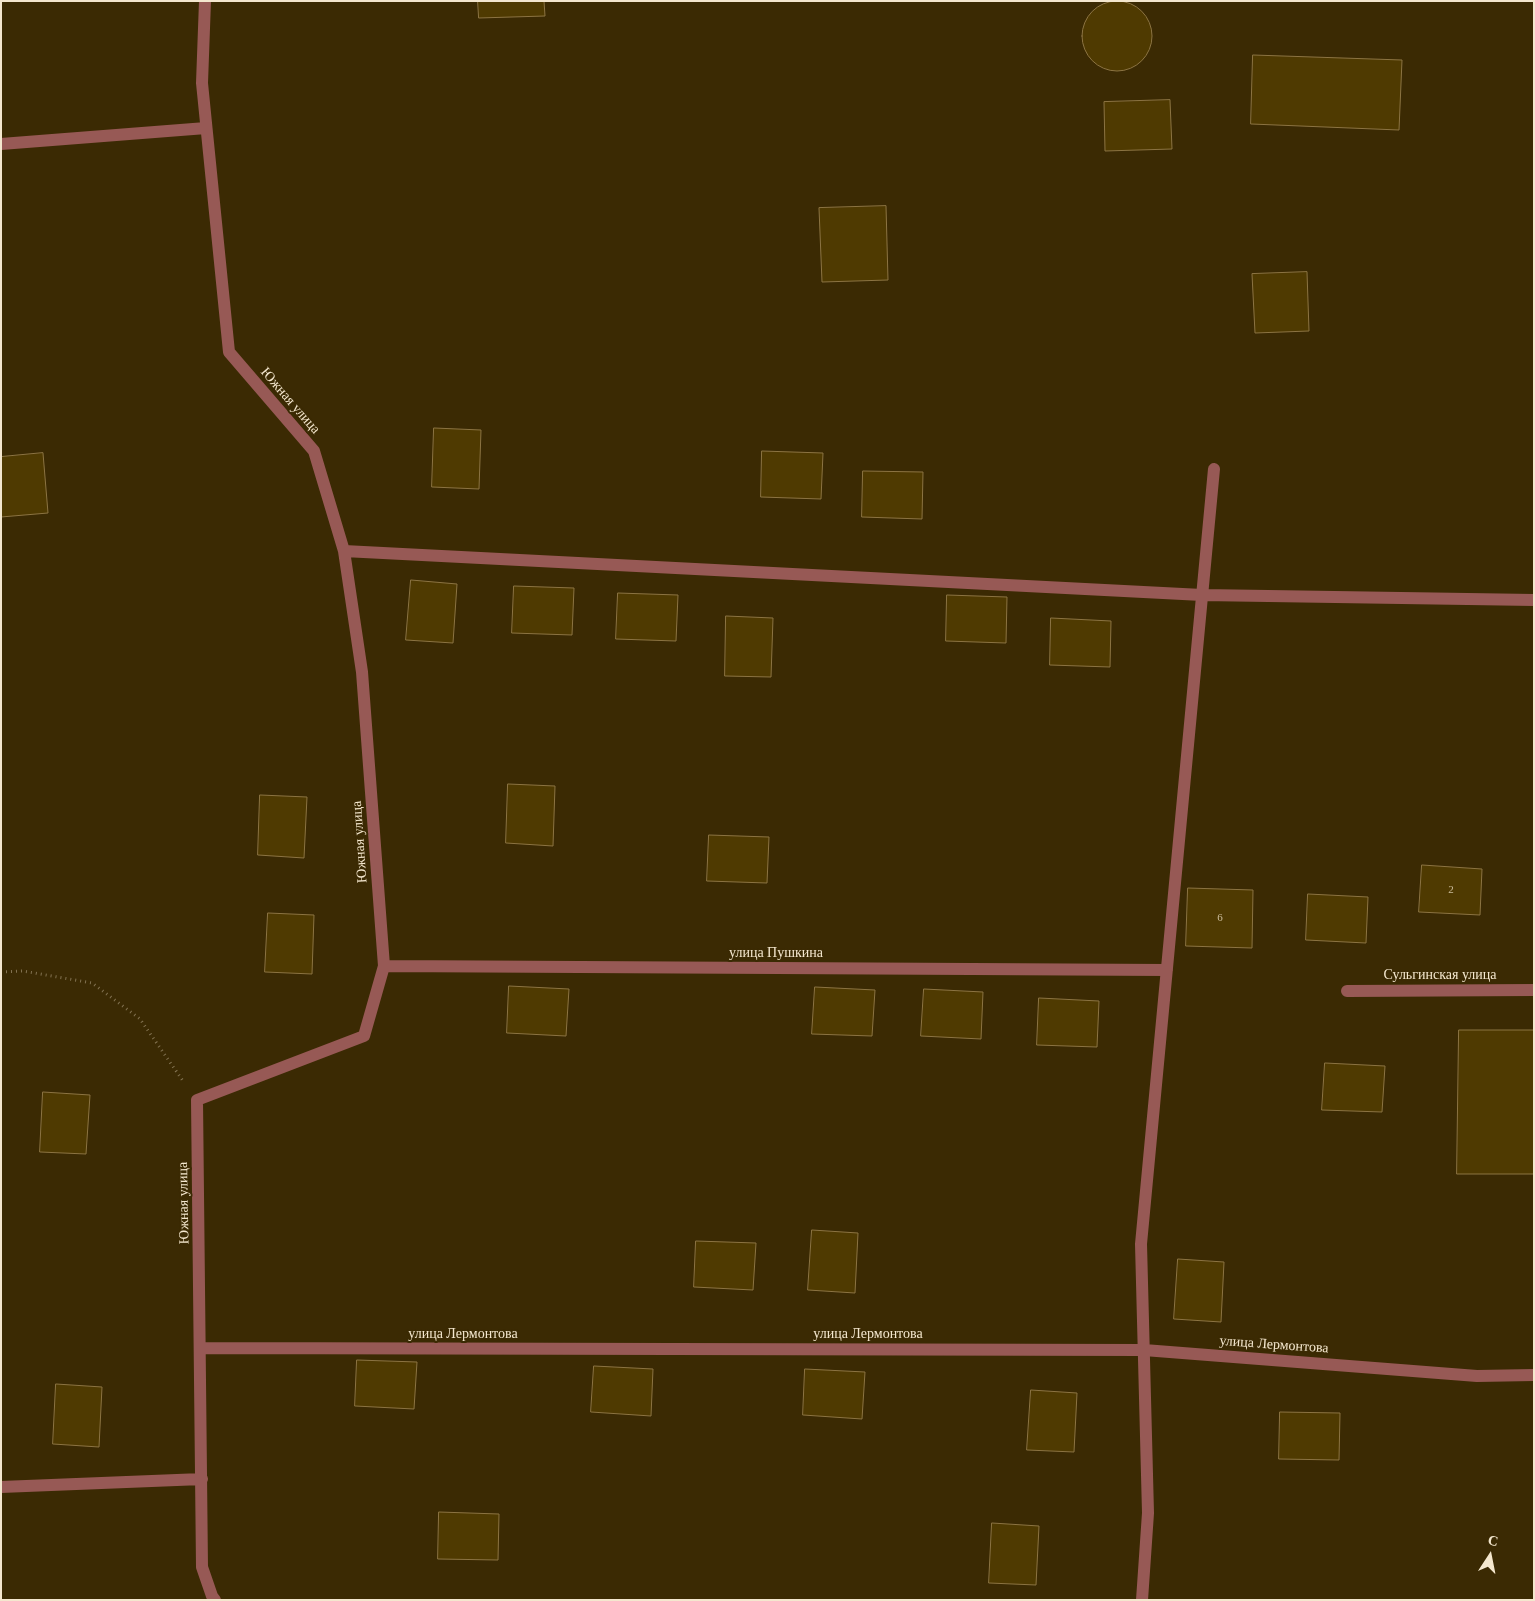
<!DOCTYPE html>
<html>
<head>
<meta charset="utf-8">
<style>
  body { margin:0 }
  #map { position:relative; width:1535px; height:1601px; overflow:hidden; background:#3b2a03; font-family:Georgia,serif }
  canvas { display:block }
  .frame { position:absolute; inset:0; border:2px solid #f4e7ce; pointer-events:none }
  .north { position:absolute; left:1465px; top:1531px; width:50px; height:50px; -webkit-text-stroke:4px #3b2a03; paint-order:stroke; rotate:11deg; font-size:14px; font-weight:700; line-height:20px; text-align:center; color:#f4e7ce }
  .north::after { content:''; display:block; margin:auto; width:18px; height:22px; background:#f4e7ce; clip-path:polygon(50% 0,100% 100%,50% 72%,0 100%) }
</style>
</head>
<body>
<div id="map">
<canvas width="1535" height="1601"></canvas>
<div class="frame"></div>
<div class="north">С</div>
</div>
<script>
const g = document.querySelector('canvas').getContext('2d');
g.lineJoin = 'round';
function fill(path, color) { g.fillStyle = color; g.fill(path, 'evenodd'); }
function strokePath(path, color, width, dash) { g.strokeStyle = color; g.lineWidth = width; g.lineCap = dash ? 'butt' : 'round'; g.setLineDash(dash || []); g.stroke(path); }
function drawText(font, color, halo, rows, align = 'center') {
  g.font = font + ' Georgia,serif'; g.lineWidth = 4; g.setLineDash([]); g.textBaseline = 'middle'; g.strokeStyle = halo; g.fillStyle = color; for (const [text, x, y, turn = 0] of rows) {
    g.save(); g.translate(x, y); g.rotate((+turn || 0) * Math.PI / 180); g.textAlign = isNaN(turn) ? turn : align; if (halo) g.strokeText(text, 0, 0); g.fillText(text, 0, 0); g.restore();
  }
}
const building = new Path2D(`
  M1082 36a35 35 0 1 1 70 0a35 35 0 1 1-70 0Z
  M 478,1 L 544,1 L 545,16 L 479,18 Z
  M 1253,55 L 1402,60 L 1399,130 L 1251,124 Z
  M 1170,100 L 1172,149 L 1105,151 L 1104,102 Z
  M 886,206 L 888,280 L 822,282 L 819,208 Z
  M 1307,272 L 1309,331 L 1255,333 L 1252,274 Z
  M 434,428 L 481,430 L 479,489 L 432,487 Z
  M 762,451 L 823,453 L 821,499 L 761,497 Z
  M 43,453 L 48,513 L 1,517 L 1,457 Z
  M 863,471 L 923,472 L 922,519 L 862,517 Z
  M 411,580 L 457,584 L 453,643 L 406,640 Z
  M 514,586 L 574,588 L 572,635 L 512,633 Z
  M 618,593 L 678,595 L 676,641 L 616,639 Z
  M 947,595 L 1007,597 L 1006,643 L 946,641 Z
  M 726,616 L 773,618 L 771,677 L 725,676 Z
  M 1051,618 L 1111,621 L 1110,667 L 1050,665 Z
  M 508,784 L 555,786 L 553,846 L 506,843 Z
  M 260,795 L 307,797 L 304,858 L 258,855 Z
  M 709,835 L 769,837 L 767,883 L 707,881 Z
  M 1422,865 L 1482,869 L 1480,915 L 1419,912 Z
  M 1188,888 L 1253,890 L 1252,948 L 1186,946 Z
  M 1308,894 L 1368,897 L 1366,943 L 1306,940 Z
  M 268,913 L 314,915 L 312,974 L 265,972 Z
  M 509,986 L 569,989 L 566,1036 L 507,1033 Z
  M 815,987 L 875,990 L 872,1036 L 812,1034 Z
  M 924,989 L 983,992 L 981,1039 L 921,1036 Z
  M 1039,998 L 1099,1001 L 1097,1047 L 1037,1045 Z
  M 1459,1030 L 1534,1030 L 1534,1174 L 1457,1174 Z
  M 1325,1063 L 1385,1066 L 1382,1112 L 1322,1110 Z
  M 43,1092 L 90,1095 L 86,1154 L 40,1152 Z
  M 812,1230 L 858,1233 L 855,1293 L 808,1290 Z
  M 696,1241 L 756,1243 L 753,1290 L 694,1287 Z
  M 1178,1259 L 1224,1262 L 1221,1322 L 1174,1319 Z
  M 357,1360 L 417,1362 L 414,1409 L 355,1406 Z
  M 594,1366 L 653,1369 L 651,1416 L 591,1412 Z
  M 805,1369 L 865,1372 L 862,1419 L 803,1415 Z
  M 56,1384 L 102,1387 L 99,1447 L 53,1444 Z
  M 1031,1390 L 1077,1393 L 1074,1452 L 1027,1450 Z
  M 1280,1412 L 1340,1413 L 1339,1460 L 1279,1459 Z
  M 439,1512 L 499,1514 L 498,1560 L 438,1559 Z
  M 992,1523 L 1039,1526 L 1036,1585 L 989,1583 Z`);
fill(building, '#4f3a01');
strokePath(building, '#8c7443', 1);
strokePath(new Path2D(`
  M 1,972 L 23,971 L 92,983 L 140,1019 L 183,1081`), '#837352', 3, [1, 4]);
strokePath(new Path2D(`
  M 205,1 L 202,83 L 229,352 L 314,451 L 344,551 L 362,672 L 384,966 L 364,1036 L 197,1100 L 202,1567 L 212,1596 L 215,1600
  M 1,144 L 206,128
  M 344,551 L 1202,595 L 1534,600
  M 384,966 L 1167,970
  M 1347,991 L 1534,990
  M 201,1348 L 1144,1350 L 1477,1376 L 1534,1375
  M 1,1487 L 202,1479
  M 1142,1600 L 1148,1513 L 1141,1244 L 1214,469`), '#975955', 12);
drawText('11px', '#cbbc9b', null, [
  ["2",1451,890],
  ["6",1220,918]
]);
drawText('14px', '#f4e7ce', '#3b2a03', [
  ["Южная улица",290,401,49],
  ["Южная улица",360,842,-94],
  ["улица Пушкина",776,953],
  ["Сульгинская улица",1440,975],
  ["Южная улица",184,1203,-91],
  ["улица Лермонтова",463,1334],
  ["улица Лермонтова",868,1334],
  ["улица Лермонтова",1274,1345,4]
]);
</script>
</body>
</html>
